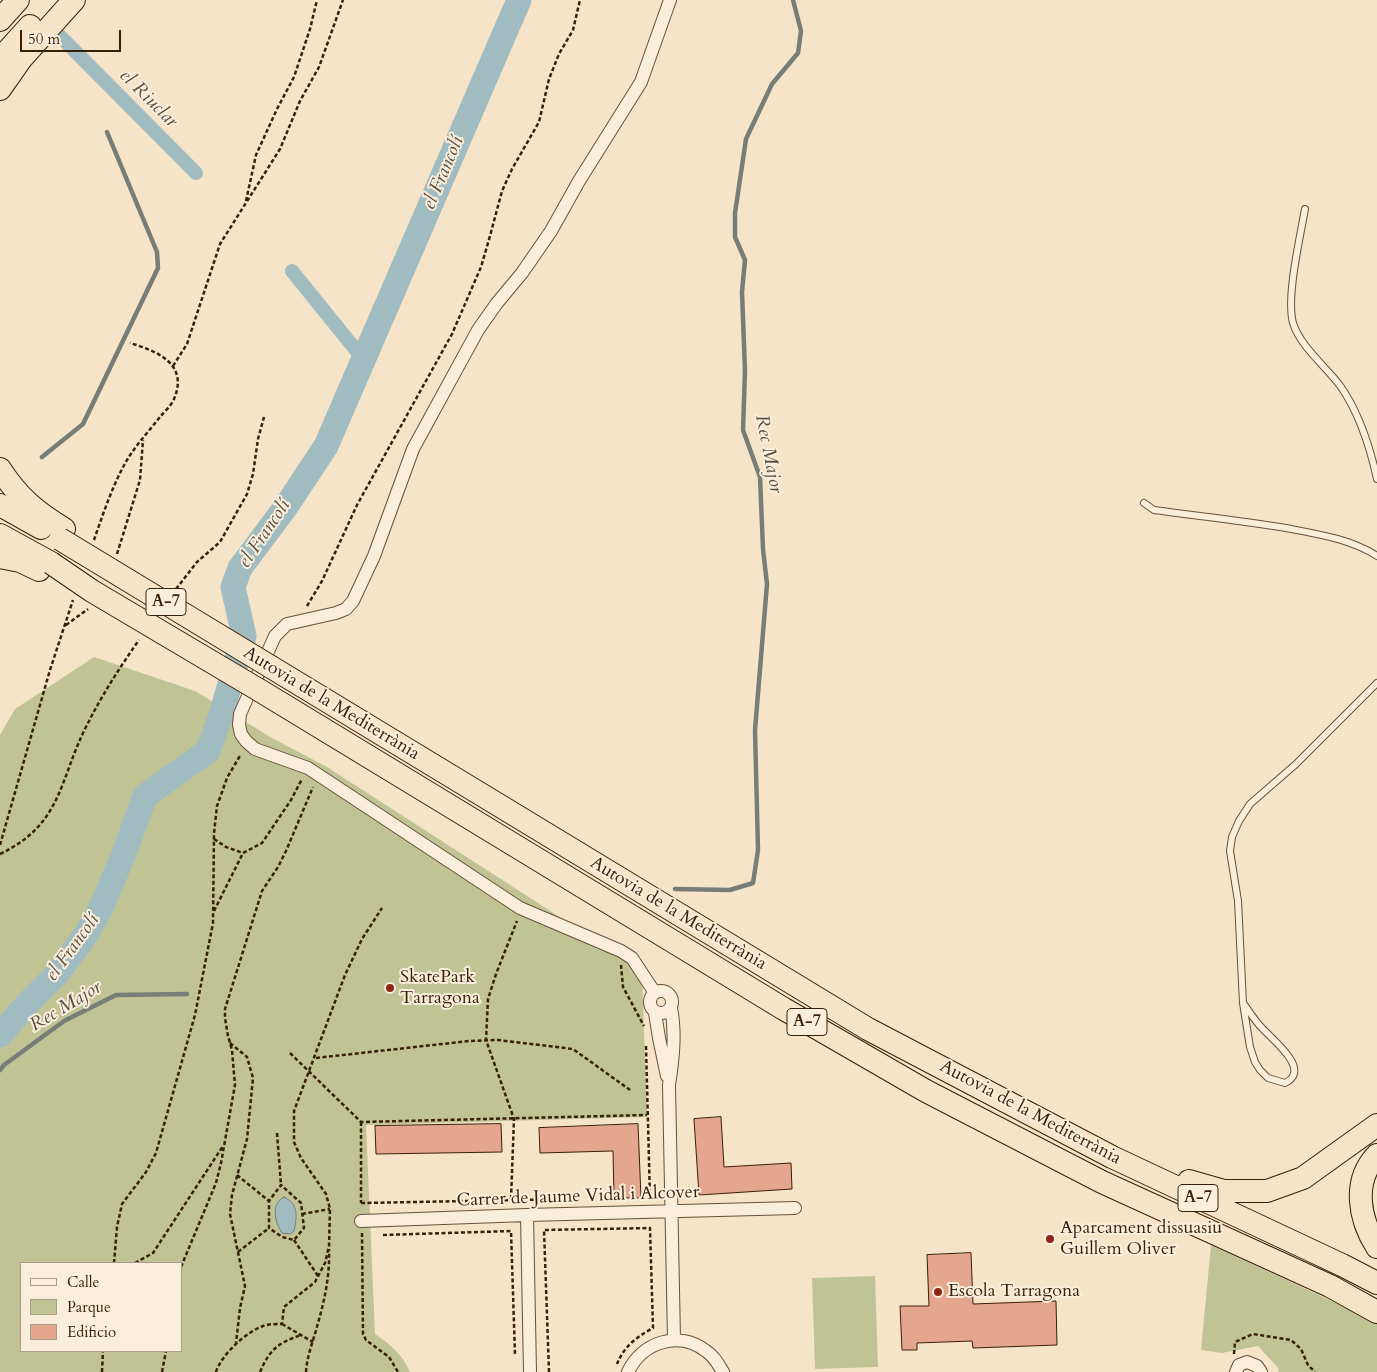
<!DOCTYPE html>
<html>
<head>
<meta charset="utf-8">
<style>
  body { margin:0 }
  #map { position:relative; width:1377px; height:1372px; overflow:hidden; background:#f6e4c9; font-family:Cardo,serif }
  canvas { display:block }
  .legend { position:absolute; left:20px; top:1262px; width:162px; height:90px; box-sizing:border-box; background:#f9eddc; border:1px solid #ac9b87; margin:0; padding:6px 9px; list-style:none; font-size:15px; color:#381f07 }
  .legend li { display:flex; align-items:center; gap:10px; height:25px }
  .legend b { width:25px; border:1px solid #ac9b87 }
  .scale { position:absolute; left:20px; top:30px; width:101px; height:22px; box-sizing:border-box; border:2px solid #381f07; border-top:0; padding-left:6px; font-size:15px; line-height:18px; white-space:nowrap; color:#381f07; -webkit-text-stroke:4px #f9eddc; paint-order:stroke }
</style>
</head>
<body>
<div id="map">
<canvas width="1377" height="1372"></canvas>
<ul class="legend">
<li><b style="height:6px;background:#f9eddc"></b>Calle</li>
<li><b style="height:14px;background:#c0c394"></b>Parque</li>
<li><b style="height:14px;background:#e4a68d"></b>Edificio</li>
</ul>
<div class="scale">50 m</div>
</div>
<script>
const g = document.querySelector('canvas').getContext('2d');
g.lineJoin = 'round';
function fill(path, color) { g.fillStyle = color; g.fill(path, 'evenodd'); }
function strokePath(path, color, width, dash) { g.strokeStyle = color; g.lineWidth = width; g.lineCap = dash ? 'butt' : 'round'; g.setLineDash(dash || []); g.stroke(path); }
function drawText(font, color, halo, rows, align = 'center') {
  g.font = font + ' Cardo,serif'; g.lineWidth = 4; g.setLineDash([]); g.textBaseline = 'middle'; g.strokeStyle = halo; g.fillStyle = color; for (const [text, x, y, turn = 0] of rows) {
    g.save(); g.translate(x, y); g.rotate((+turn || 0) * Math.PI / 180); g.textAlign = isNaN(turn) ? turn : align; if (halo) g.strokeText(text, 0, 0); g.fillText(text, 0, 0); g.restore();
  }
}
fill(new Path2D(`
  M 94,657 L 195,691 L 272,738 L 327,767 L 631,963 L 642,974 L 647,1115 L 646,1115 L 646,1117 L 366,1125 L 375,1334 C 390,1344 403,1355 410,1372 L 0,1372 L 0,735 L 15,709 ZM 21,1263 L 181,1263 L 181,1351 L 21,1351 Z
  M 1211,1245 L 1377,1322 L 1377,1372 L 1278,1372 L 1279,1369 L 1258,1346 L 1222,1353 L 1201,1350 Z
  M 875,1276 L 878,1367 L 815,1369 L 812,1278 Z`), '#c0c394');
const water = new Path2D(`
  M 284,1197 C 299,1204 297,1217 294,1231 L 290,1234 L 282,1233 C 275,1222 270,1204 284,1197 Z`);
fill(water, '#a1bcc1');
strokePath(water, '#777d77', 1);
strokePath(new Path2D(`
  M 42,457 L 83,424 L 158,268 L 157,252 L 107,132
  M 675,889 L 730,890 L 753,883 L 758,850 L 755,730 L 767,584 L 763,549 L 760,477 L 743,430 L 745,371 L 742,292 L 745,260 L 735,237 L 735,213 L 746,139 L 772,84 L 798,53 L 801,31 L 793,0
  M 0,1070 L 4,1065 L 64,1021 L 116,995 L 187,994`), '#777d77', 4.5);
strokePath(new Path2D(`
  M 54,30 L 196,173
  M 292,271 L 364,360`), '#a1bcc1', 14);
strokePath(new Path2D(`
  M 0,1035 L 27,1004 L 57,974 L 85,936 L 101,908 L 123,856 L 145,796 L 208,751 L 221,715 L 244,636 L 233,587 L 240,568 L 285,508 L 326,446 L 519,0`), '#a1bcc1', 25);
const building = new Path2D(`
  M 721,1117 L 724,1167 L 791,1163 L 792,1189 L 699,1195 L 694,1119 Z
  M 501,1124 L 502,1152 L 376,1154 L 375,1126 Z
  M 638,1124 L 641,1198 L 614,1198 L 613,1151 L 540,1153 L 539,1128 Z
  M 971,1253 L 973,1304 L 1056,1301 L 1057,1345 L 973,1348 L 972,1341 L 917,1343 L 917,1350 L 902,1350 L 900,1306 L 929,1306 L 927,1255 Z`);
fill(building, '#e4a68d');
strokePath(building, '#381f07', 1);
const service = new Path2D(`
  M 1305,209 C 1300,238 1286,297 1293,323 C 1301,348 1326,366 1341,387 C 1359,413 1370,447 1377,479
  M 1144,503 L 1154,510 C 1198,516 1242,521 1286,528 C 1317,534 1351,539 1377,556
  M 1243,1003 C 1249,1011 1255,1021 1262,1028 C 1273,1040 1312,1070 1285,1083 L 1268,1078 L 1260,1070 L 1255,1062 L 1250,1047 L 1243,1003 L 1238,901 L 1230,851 L 1232,837 L 1239,821 L 1250,804 L 1296,764 L 1377,683`);
const minor = new Path2D(`
  M650 1002a11 11 0 1 1 22 0a11 11 0 1 1-22 0Z
  M 655,993 L 632,958 L 621,951 L 520,908 L 308,768 L 255,749 L 246,741 L 241,734 L 239,725 L 240,714 L 244,705 L 275,636 L 287,624 L 336,613 L 346,609 L 353,601 L 374,556 L 413,449 L 431,416 L 478,330 L 497,303 L 522,273 L 551,231 L 579,181 L 641,82 L 670,0
  M 671,1008 C 676,1033 673,1059 669,1085 L 674,1340
  M 655,1013 L 659,1038 L 667,1076
  M 527,1215 L 530,1372
  M 361,1221 L 527,1215 L 795,1208
  M 628,1372 C 642,1342 679,1330 706,1351 C 714,1356 718,1364 723,1372
  M 1236,1372 L 1239,1365 L 1247,1362 L 1257,1366 L 1261,1372`);
const motorway = new Path2D(`
  M 0,20 L 18,0
  M 0,59 L 30,26
  M 0,89 L 21,59 L 74,0
  M 0,469 C 19,498 35,511 64,529
  M 0,505 L 41,528
  M 0,535 L 51,563
  M 0,557 L 20,561 L 39,570
  M 271,667 L 868,1029 L 1112,1157 L 1342,1265 L 1377,1283
  M 259,690 L 784,1009 L 926,1091 L 1102,1182 L 1330,1286 L 1377,1312
  M 1377,1155 C 1352,1181 1359,1219 1377,1247
  M 1189,1181 L 1224,1191 L 1267,1191 L 1303,1178 L 1377,1125`);
strokePath(service, '#685038', 8);
strokePath(minor, '#685038', 14);
strokePath(motorway, '#381f07', 24);
strokePath(new Path2D(`
  M 246,201 L 256,155 L 277,109 L 294,77 L 310,29 L 317,0
  M 173,366 L 187,344 L 220,244 L 280,149 L 300,101 L 319,67 L 343,0
  M 94,540 C 103,514 113,484 127,460 C 136,445 149,431 160,417 C 164,412 171,406 174,399 C 189,364 157,351 130,343
  M 117,554 L 140,480 L 143,440
  M 176,589 L 197,562 L 220,542 L 247,494 L 253,474 L 258,439 L 264,417
  M 307,606 L 322,581 L 357,505 L 452,334 L 481,267 L 490,236 L 502,191 L 512,169 L 539,122 L 549,79 L 559,54 L 573,30 L 580,0
  M 66,625 L 88,609
  M 214,839 L 226,847 L 243,853
  M 0,845 L 50,670 L 73,600
  M 0,854 C 63,824 59,779 87,725 C 102,695 120,667 139,640
  M 214,911 L 243,853 L 262,843 L 291,800 L 302,779
  M 621,965 L 623,987 L 644,1026
  M 230,1043 L 247,1057 L 253,1078 L 247,1139 L 232,1195 L 230,1214 L 245,1286 L 240,1308 L 236,1343
  M 646,1046 L 650,1199 L 647,1199
  M 290,1053 L 361,1122 L 647,1115
  M 316,1058 L 469,1041 L 498,1040 L 573,1049 L 630,1090
  M 361,1122 L 361,1203
  M 277,1133 L 281,1185
  M 237,1175 L 269,1201 L 269,1228 L 282,1237 L 294,1240 L 304,1228 L 301,1203 L 281,1185 L 269,1201
  M 511,1199 L 514,1119 L 486,1040 L 488,999 L 496,974 L 517,921
  M 361,1203 L 572,1199
  M 302,1214 L 330,1209
  M 362,1233 L 363,1334 L 366,1340 L 389,1357 L 398,1372
  M 383,1235 L 511,1231 L 515,1355
  M 294,1240 L 318,1276
  M 238,1252 L 269,1228
  M 114,1263 L 117,1227 L 122,1204 L 146,1172 L 156,1153 L 195,1015 L 213,923 L 214,833 L 217,806 L 227,778 L 241,754
  M 135,1263 L 153,1253 L 223,1146
  M 181,1267 L 216,1183 L 221,1163 L 235,1085 L 232,1050 L 228,1036 L 225,1018 L 225,1009 L 262,891 L 278,867 L 286,851 L 313,787
  M 282,1324 L 313,1342
  M 1234,1354 L 1235,1342 L 1253,1334 L 1291,1340 L 1301,1349 L 1308,1365 L 1315,1372
  M 102,1372 L 103,1351
  M 162,1372 L 166,1351
  M 216,1372 C 221,1355 246,1332 263,1326 C 268,1324 276,1324 282,1324 L 284,1307 L 315,1282 L 325,1263 L 329,1246 L 330,1209 L 326,1194 L 301,1158 L 294,1142 L 294,1111 L 345,975 L 362,939 L 382,908
  M 260,1372 C 270,1349 278,1343 301,1335
  M 306,1372 C 307,1355 314,1339 318,1323 C 325,1299 330,1274 329,1249
  M 549,1372 L 544,1230 L 650,1228 L 653,1328 C 637,1337 624,1346 617,1364`), '#381f07', 2.5, [4, 2.5]);
strokePath(service, '#f9eddc', 6);
strokePath(minor, '#f9eddc', 12);
strokePath(motorway, '#f6e4c9', 22);
const motorwayBridge = new Path2D(`
  M 60,539 L 271,667
  M 51,563 L 92,591 L 259,690`);
strokePath(motorwayBridge, '#381f07', 24, []);
strokePath(motorwayBridge, '#f6e4c9', 22);
for (const [x, y, r, color] of [
  [390,988,5,"#8f2418"],
  [1050,1239,5,"#8f2418"],
  [938,1292,5,"#8f2418"]
]) { const dot = new Path2D(); dot.arc(x, y, r, 0, 2 * Math.PI); g.fillStyle = color; g.fill(dot); strokePath(dot, '#f9eddc', 2); }
for (const [x, y, w] of [
  [166,602,40],
  [807,1022,40],
  [1198,1198,40]
]) { const box = new Path2D(); box.roundRect(x - w / 2, y - 13.5, w, 27, 4); g.fillStyle = '#f9eddc'; g.fill(box); strokePath(box, '#381f07', 1); }
drawText('bold 16px', '#381f07', null, [
  ["A-7",166,602],
  ["A-7",807,1022],
  ["A-7",1198,1198]
]);
drawText('18px', '#381f07', '#f9eddc', [
  ["Autovia de la Mediterrània",331,704,31],
  ["Autovia de la Mediterrània",678,914,31],
  ["Autovia de la Mediterrània",1030,1113,28],
  ["Carrer de Jaume Vidal i Alcover",578,1197,-2]
]);
drawText('18px', '#381f07', '#f9eddc', [
  ["SkatePark",400,978],
  ["Tarragona",400,999],
  ["Aparcament dissuasiu",1060,1229],
  ["Guillem Oliver",1060,1250],
  ["Escola Tarragona",948,1292]
], 'left');
drawText('italic 19px', '#584e3f', '#f9eddc', [
  ["el Riuclar",148,99,45],
  ["el Francolí",444,173,-67],
  ["Rec Major",768,454,79],
  ["el Francolí",265,534,-56],
  ["el Francolí",73,948,-54],
  ["Rec Major",66,1007,-31]
]);
</script>
</body>
</html>
